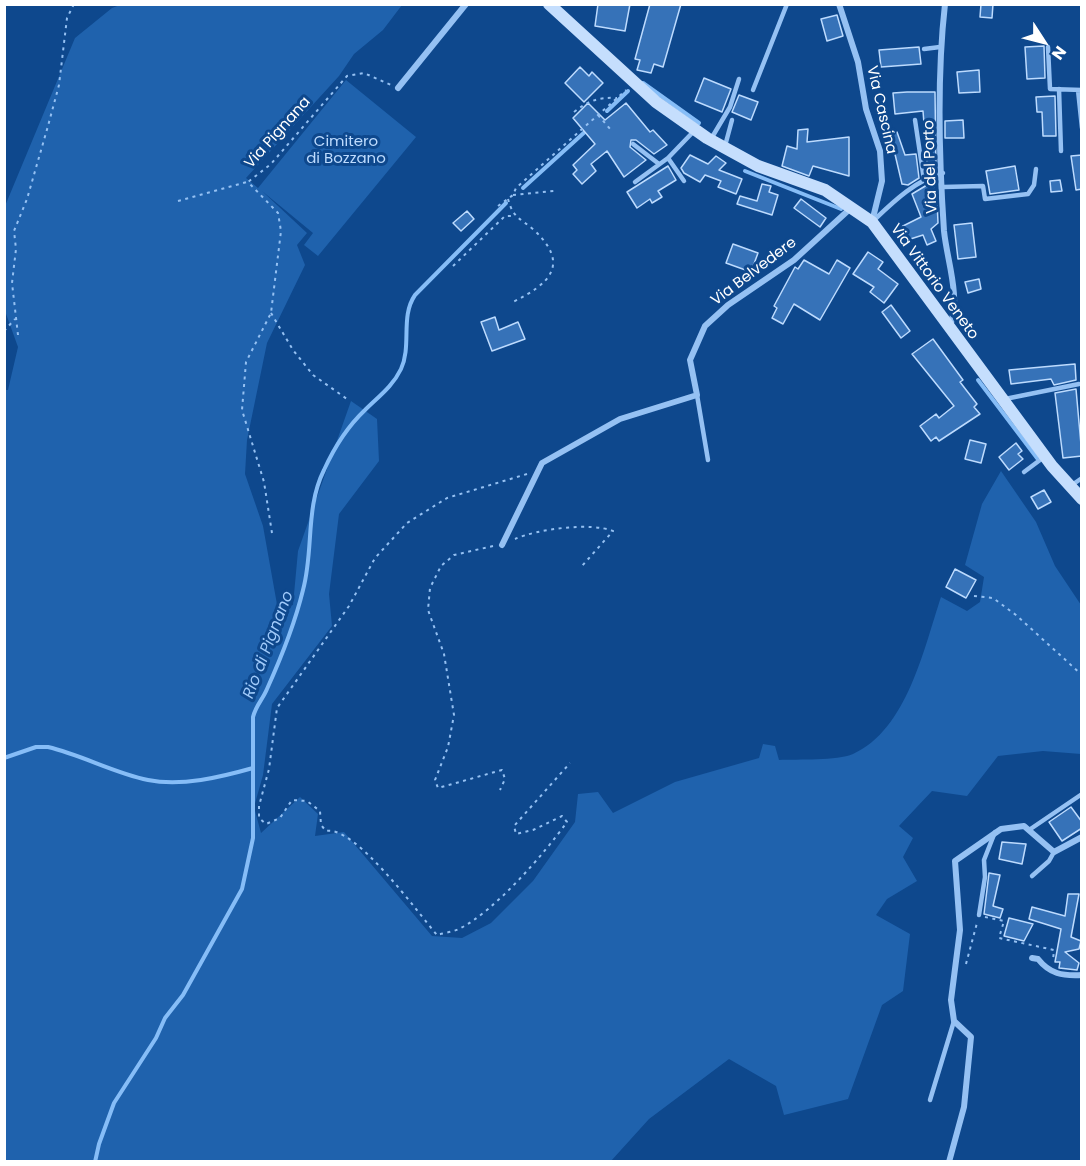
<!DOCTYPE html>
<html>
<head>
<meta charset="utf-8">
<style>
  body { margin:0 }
  #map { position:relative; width:1086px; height:1166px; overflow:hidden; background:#0e488d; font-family:Poppins,sans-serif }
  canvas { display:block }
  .frame { position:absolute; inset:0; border:6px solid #fff; pointer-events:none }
  .north { position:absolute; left:1014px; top:12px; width:60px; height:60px; -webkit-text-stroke:4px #0e488d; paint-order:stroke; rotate:126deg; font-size:16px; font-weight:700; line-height:24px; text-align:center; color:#fff }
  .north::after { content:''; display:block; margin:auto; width:21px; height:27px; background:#fff; clip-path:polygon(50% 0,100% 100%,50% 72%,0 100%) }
</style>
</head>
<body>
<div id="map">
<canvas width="1086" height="1166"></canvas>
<div class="frame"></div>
<div class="north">N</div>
</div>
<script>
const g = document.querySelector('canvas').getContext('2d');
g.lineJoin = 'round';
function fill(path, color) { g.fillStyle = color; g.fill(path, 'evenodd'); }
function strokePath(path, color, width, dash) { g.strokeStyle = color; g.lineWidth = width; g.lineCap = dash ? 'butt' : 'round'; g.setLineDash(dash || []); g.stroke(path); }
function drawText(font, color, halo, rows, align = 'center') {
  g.font = font + ' Poppins,sans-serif'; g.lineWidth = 6; g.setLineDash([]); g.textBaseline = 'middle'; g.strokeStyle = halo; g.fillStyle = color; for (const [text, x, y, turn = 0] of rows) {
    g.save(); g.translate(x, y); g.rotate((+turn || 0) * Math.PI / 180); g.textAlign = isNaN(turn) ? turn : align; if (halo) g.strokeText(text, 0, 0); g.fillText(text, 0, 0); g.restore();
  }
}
fill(new Path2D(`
  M 120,5 L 402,5 L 383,30 L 354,54 L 339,76 L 246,178 L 258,188 L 346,80 L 416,137 L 318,256 L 304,245 L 313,233 L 262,191 L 307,233 L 297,245 L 305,265 L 267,343 L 247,440 L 245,474 L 263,526 L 278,610 L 293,605 L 298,551 L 351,401 L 377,419 L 379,461 L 339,514 L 329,594 L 332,626 L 272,704 L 263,775 L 254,807 L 261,833 L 300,797 L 318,814 L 315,836 L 344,832 L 432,936 L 462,938 L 491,923 L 533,881 L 575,822 L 578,794 L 598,792 L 613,813 L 675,782 L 759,758 L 763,744 L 775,746 L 779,760 C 798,759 837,761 853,754 C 907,730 924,648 941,597 L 967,611 L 980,602 L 984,577 L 965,565 L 982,504 L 1001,471 L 1036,522 L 1055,566 L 1081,605 L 1081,754 L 1043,751 L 998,756 L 967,796 L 932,791 L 899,826 L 913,838 L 903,857 L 917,881 L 887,899 L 876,915 L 910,934 L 903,991 L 882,1005 L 848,1099 L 784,1115 L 776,1086 L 729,1059 L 649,1119 L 611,1161 L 5,1161 L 4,390 L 8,390 L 18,347 L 5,311 L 5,206 L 75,38 L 112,8 Z`), '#1f62ad');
strokePath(new Path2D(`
  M 643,83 L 699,123
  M 607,111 L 628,91
  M 745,171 L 841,209
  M 523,188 L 587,130
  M 978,380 L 1037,458
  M 4,758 L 36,747 L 48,747 C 82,755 114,773 148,780 C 181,787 221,777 253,768
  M 95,1162 L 99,1144 L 114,1103 L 156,1038 L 165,1018 L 183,995 L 242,889 L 253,838 L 253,717 C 256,705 263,699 267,689 C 281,658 295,623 303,590 C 314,550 305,508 324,470 C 334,448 347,427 365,410 C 378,397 393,386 401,369 C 412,345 400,317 415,295 L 506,203`), '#86bdf7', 4);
const building = new Path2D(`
  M 598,4 L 630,4 L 625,31 L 595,26 Z
  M 650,4 L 681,4 L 663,67 L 654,64 L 651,73 L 637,70 L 640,60 L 635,59 Z
  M 981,4 L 993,4 L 992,18 L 980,17 Z
  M 837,15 L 843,36 L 827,41 L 821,19 Z
  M 1044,46 L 1045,78 L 1027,79 L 1025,47 Z
  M 919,47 L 921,64 L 881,67 L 879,50 Z
  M 580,67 L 589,76 L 592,72 L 603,83 L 584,102 L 565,83 Z
  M 979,70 L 980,92 L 959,93 L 957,72 Z
  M 704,78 L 731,89 L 722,112 L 695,101 Z
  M 907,92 L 935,92 L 936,171 L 928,171 L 928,174 L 923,111 L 895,114 L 893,93 Z
  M 739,95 L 758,102 L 751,120 L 732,112 Z
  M 1055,96 L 1056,136 L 1043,136 L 1042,112 L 1037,112 L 1036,97 Z
  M 588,103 L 605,120 L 626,103 L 650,132 L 653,130 L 667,145 L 654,154 L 636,140 L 631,140 L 630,147 L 646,160 L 624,177 L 607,151 L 591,164 L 596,171 L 582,184 L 573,174 L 577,170 L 573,165 L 595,144 L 573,118 Z
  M 963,120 L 964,138 L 945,138 L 945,121 Z
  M 808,129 L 807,142 L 849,137 L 849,176 L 813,166 L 809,176 L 782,166 L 787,146 L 797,149 L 798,130 Z
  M 897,132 L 905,155 L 916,154 L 919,178 L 908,185 L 902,184 L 890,133 Z
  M 690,155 L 708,164 L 716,156 L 726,163 L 719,170 L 742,179 L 736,194 L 718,187 L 721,181 L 705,175 L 700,182 L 684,173 L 681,168 Z
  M 1082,155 L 1082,189 L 1076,190 L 1071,156 Z
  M 668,166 L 676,180 L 658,191 L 662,197 L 652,203 L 650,199 L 637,208 L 627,192 Z
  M 1015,166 L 1019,190 L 990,194 L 986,171 Z
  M 1060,180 L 1062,191 L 1051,192 L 1050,181 Z
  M 932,182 L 937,200 L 938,223 L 931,229 L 936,241 L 927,245 L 923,235 L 901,242 L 895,230 L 921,217 L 912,194 Z
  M 762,184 L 771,186 L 769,192 L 778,195 L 772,215 L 737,204 L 740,196 L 757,201 Z
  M 801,199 L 826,218 L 820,227 L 794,208 Z
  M 467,211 L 474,219 L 461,231 L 453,223 Z
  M 972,223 L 976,257 L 958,259 L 954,225 Z
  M 733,244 L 758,253 L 751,272 L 726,263 Z
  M 868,252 L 883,262 L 878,269 L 898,284 L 884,303 L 870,292 L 874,287 L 853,274 Z
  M 804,260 L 829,274 L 837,260 L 850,268 L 820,320 L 794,304 L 783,324 L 772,318 L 777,308 L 774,306 L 795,267 L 798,269 Z
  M 979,279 L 981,289 L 968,293 L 965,282 Z
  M 891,305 L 910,331 L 901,338 L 882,312 Z
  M 495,317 L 499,330 L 518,322 L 525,339 L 492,351 L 481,322 Z
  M 933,339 L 963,380 L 960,382 L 977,404 L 974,407 L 980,414 L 939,441 L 936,437 L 931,441 L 920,426 L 936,414 L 939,418 L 954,406 L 912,354 Z
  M 1075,364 L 1076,380 L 1054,385 L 1051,379 L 1011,384 L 1009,370 Z
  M 1076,389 L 1082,456 L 1063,458 L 1055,393 Z
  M 970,440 L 986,444 L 981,463 L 965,459 Z
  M 1016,443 L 1022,451 L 1018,454 L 1023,459 L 1009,470 L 999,457 Z
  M 1044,490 L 1051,502 L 1038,509 L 1031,497 Z
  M 955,569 L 976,580 L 966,598 L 946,587 Z
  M 1071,807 L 1082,822 L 1082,828 L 1062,841 L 1049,822 Z
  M 1002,842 L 1026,844 L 1022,864 L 999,859 Z
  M 989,873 L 1000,875 L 993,906 L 1003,909 L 1000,918 L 984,914 Z
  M 1068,894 L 1079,894 L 1071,937 L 1081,941 L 1079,949 L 1065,952 L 1079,963 L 1077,970 L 1059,968 L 1060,962 L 1055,962 L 1061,929 L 1029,919 L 1032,907 L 1065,916 Z
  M 1009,918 L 1033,924 L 1024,941 L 1004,936 Z`);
fill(building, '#3672b8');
strokePath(building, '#bddbfe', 1.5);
strokePath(new Path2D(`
  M 574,112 C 588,101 598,97 617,98
  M 598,115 L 611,130
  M 513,195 L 554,191
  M 508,199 C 513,218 520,218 534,230 C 571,265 549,284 513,302
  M 178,201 L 247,182
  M 498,206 L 513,195 L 516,188 L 626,90
  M 453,266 L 505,216 L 514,216
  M 271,313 L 293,350 L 313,375 L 347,399
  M 4,331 L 15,319
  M 18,335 L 12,283 L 16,249 L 14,231 L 27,199 L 48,126 L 59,85 L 67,18 L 74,4
  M 527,474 L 447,498 L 407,523 L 375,558 L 349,606 L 277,708 L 269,769 L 259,806 L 259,818 L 266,824 L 280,818 L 292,800 L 307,801 L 320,811 L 321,825 L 326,831 C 355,825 418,913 437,935 C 444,933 452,932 459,929 C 495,911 544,854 567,822 L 562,816 L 533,830 L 516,834 L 514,826 L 570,763
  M 272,533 L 264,482 L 242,410 L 246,362 L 271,313 L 281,231 L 278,213 L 248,182 L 271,164 L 347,76 L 364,73 L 391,85
  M 515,539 C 537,529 591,522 613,531 L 582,566
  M 493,546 L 454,555 L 441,566 L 430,588 L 428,610 L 444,654 L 454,715 L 448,747 L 435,780 L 438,788 L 502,770 L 505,779 L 500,790
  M 974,596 L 993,598 L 1016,615 L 1082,675
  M 985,917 L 1004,921 L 999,938 L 1054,950 L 1053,960
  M 966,964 L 977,923`), '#95c1f3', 2, [3, 4.5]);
strokePath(new Path2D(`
  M 1048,47 L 1050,89 L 1082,90
  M 924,49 L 940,47
  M 1059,89 L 1061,151
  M 753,90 L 787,4
  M 1078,90 L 1082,128
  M 915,120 L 924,180
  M 711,139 L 730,107 L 739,79
  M 633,144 L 659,164
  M 725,146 L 732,120
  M 668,158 L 684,181
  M 635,182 L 668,158 L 694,131
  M 943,187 L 983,186 L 985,199 L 1028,194 L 1034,185 L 1036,169
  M 872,222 C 892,203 915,180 943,173
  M 697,395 L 708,460
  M 1005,399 L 1079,384
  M 1024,472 L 1044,457
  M 1072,485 L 1082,478
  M 1029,830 L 1082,794
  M 1032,876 L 1049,861 L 1054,852
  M 979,915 L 985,877 L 984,860 L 995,832
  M 930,1100 L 954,1021`), '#95c1f3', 4.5);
strokePath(new Path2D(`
  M 839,4 L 858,62 L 866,109 L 880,151 L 882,181 L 872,222
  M 945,4 C 937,75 939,159 944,231 C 947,261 961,297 950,326
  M 398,88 L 466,4
  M 502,545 L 542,463 L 620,419 L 697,395 L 690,360 L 705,326 L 728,305 L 794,260 L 852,207
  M 1032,958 L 1038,959 C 1050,974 1062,976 1082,975
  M 949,1162 L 964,1107 L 971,1037 L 954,1021 L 951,1000 L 960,930 L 955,861 L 1001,829 L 1024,826 L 1054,852 L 1082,837`), '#95c1f3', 6);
strokePath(new Path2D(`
  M 549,4 L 656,102 L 707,138 L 758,166 L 825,190 L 872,222 L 1052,466 L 1082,499`), '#c5defd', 12);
drawText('15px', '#fff', '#0e488d', [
  ["Via Cascina",881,110,77],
  ["Via Pignana",278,133,-48],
  ["Via del Porto",931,167,-92],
  ["Via Belvedere",754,272,-37],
  ["Via Vittorio Veneto",934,282,54]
]);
drawText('15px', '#bddbfe', '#0e488d', [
  ["Cimitero",346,142],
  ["di Bozzano",346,159]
]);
drawText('italic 16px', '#a1cbfb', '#0e488d', [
  ["Rio di Pignano",269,645,-69]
]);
</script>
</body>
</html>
